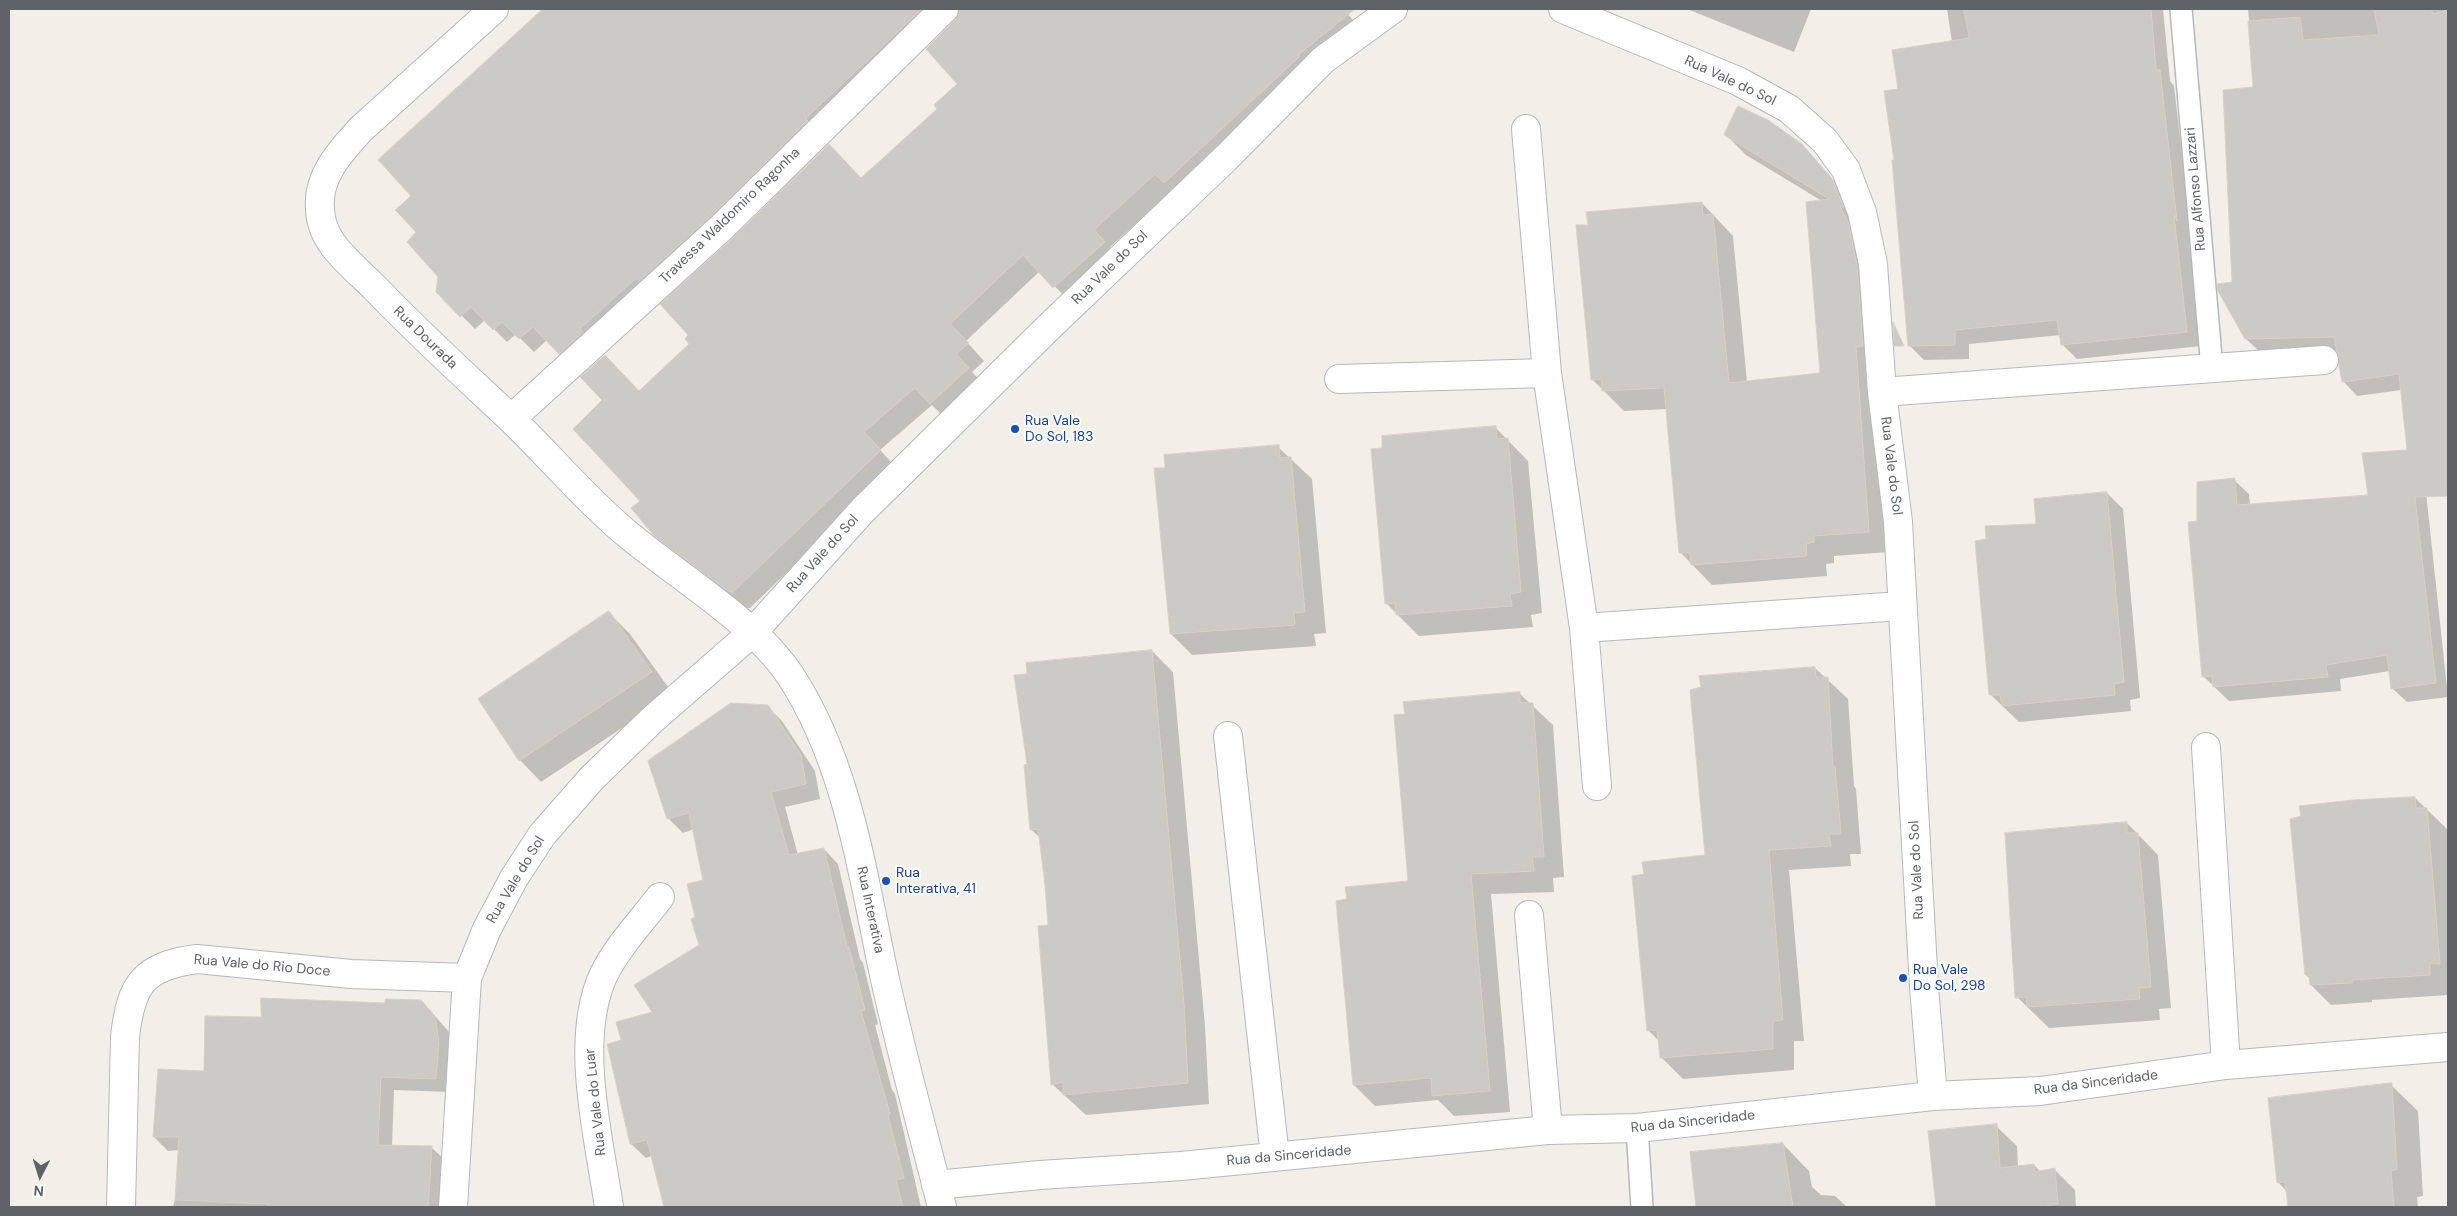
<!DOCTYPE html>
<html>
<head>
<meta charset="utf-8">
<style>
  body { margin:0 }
  #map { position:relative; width:2457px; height:1216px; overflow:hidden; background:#f1efe8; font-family:"DM Sans",sans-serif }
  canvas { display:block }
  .frame { position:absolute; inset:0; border:10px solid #5f6368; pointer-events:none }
  .north { position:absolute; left:15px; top:1151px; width:50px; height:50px; -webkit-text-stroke:4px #fff; paint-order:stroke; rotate:185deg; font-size:14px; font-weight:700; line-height:20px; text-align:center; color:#5f6368 }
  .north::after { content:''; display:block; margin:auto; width:18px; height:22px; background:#5f6368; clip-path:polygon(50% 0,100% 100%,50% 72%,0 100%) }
</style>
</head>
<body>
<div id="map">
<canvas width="2457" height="1216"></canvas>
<div class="frame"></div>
<div class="north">N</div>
</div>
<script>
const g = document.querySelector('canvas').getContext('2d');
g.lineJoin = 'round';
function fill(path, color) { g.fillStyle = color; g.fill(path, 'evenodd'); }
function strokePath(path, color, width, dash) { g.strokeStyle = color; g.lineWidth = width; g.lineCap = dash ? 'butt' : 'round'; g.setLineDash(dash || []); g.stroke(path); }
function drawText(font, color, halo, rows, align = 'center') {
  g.font = font + ' "DM Sans",sans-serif'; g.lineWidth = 4; g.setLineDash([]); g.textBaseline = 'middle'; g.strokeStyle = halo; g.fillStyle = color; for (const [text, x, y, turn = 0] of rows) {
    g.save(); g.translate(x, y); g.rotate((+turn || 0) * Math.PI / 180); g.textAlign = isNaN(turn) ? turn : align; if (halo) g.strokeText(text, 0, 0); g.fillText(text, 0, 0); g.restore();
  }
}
fill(new Path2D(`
  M 544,9 L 934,9 L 573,367 L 547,340 L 534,352 L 516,334 L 507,342 L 485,320 L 475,329 L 438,292 L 439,276 L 417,232 L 412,196 L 380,160 Z
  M 1045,9 L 1343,9 L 1364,32 L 1173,190 L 1110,247 L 1121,259 L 1071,303 L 1040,271 L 966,341 L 984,361 L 972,372 L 985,385 L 947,420 L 932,405 L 880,450 L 896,467 L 750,608 L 746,608 L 674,553 L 656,536 L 642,501 L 640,393 L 862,179 L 1014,44 Z
  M 1687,9 L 1811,9 L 1794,52 Z
  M 1947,9 L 2163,9 L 2170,81 L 2174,86 L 2191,233 L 2188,229 L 2201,346 L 2077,359 L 2062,344 L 2061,335 L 1969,344 L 1969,359 L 1924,360 L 1909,345 L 1896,161 L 1900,90 L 1952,42 Z
  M 2248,9 L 2448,9 L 2448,462 L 2423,464 L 2448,697 L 2407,702 L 2392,688 L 2390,671 L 2340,679 L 2341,691 L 2229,701 L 2203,676 L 2199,522 L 2234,480 L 2249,494 L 2250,505 L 2369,496 L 2408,451 L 2402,390 L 2357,396 L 2343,381 L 2338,351 L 2261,353 L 2246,339 L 2233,284 L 2255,88 Z
  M 1768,121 L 1801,145 L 1854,202 L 1889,552 L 1834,556 L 1834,563 L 1826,564 L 1827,576 L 1712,585 L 1681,553 L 1667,409 L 1624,411 L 1592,379 L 1589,226 L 1702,203 L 1733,236 L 1747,382 L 1822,374 L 1822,201 L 1746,155 L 1725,134 Z
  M 1495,427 L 1528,461 L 1542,613 L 1531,615 L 1533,627 L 1419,636 L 1386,603 Z
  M 1278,447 L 1312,479 L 1326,633 L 1314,634 L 1316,646 L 1192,655 L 1171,634 L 1166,469 Z
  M 2107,493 L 2123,509 L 2140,698 L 2130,700 L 2131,711 L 2019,722 L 1990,694 L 1987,540 L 2037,525 Z
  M 609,613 L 630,634 L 673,694 L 541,782 L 520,760 L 479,699 Z
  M 1152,651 L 1173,672 L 1205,1026 L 1209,1104 L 1086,1115 L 1052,1084 L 1050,926 L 1041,839 L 1031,829 L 1028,765 L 1028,675 Z
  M 1815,668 L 1848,699 L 1854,786 L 1856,789 L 1861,854 L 1850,854 L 1851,866 L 1789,870 L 1804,1041 L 1794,1041 L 1794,1070 L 1683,1079 L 1662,1058 L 1660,1042 L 1648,1030 L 1706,857 Z
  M 1519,693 L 1553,725 L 1564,877 L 1553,878 L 1554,892 L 1491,894 L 1510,1112 L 1454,1116 L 1438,1100 L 1375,1106 L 1354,1085 L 1410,882 Z
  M 767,706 L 782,721 L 815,771 L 820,799 L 785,807 L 798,855 L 824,849 L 838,864 L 860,959 L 863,963 L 878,1024 L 875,1025 L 892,1090 L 895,1094 L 921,1207 L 665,1207 L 652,1156 L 646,1158 L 631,1144 L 622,1041 L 653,1013 L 701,946 L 696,918 L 705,881 L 694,829 L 683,833 L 668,818 Z
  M 2415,798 L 2447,829 L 2448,995 L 2372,1000 L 2372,1002 L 2331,1005 L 2311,985 L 2310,979 L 2306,975 Z
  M 2127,823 L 2158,855 L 2171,1008 L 2159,1009 L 2160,1020 L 2049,1028 L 2017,997 Z
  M 435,1016 L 449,1032 L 452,1056 L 449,1092 L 394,1090 L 392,1146 L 432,1148 L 446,1161 L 442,1207 L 173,1207 L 177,1192 L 179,1150 L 168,1151 L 154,1137 L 205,1073 L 262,1018 Z
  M 2391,1085 L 2418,1111 L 2423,1196 L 2417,1197 L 2418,1207 L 2289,1207 L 2287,1192 L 2278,1182 Z
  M 1996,1126 L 2017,1146 L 2018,1167 L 2034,1165 L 2041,1172 L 2055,1170 L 2075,1190 L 2076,1207 L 1937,1207 L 1929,1132 Z
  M 1783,1144 L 1809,1171 L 1812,1187 L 1821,1195 L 1835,1196 L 1847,1207 L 1715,1207 L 1708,1153 Z`), '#0003');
const building = new Path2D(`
  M 543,9 L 922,9 L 806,118 L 808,121 L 711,216 L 639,281 L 636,278 L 580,329 L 583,332 L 559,354 L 533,327 L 519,339 L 502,322 L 493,330 L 471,307 L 460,317 L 436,292 L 438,277 L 407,242 L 416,232 L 395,210 L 411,196 L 378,160 Z
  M 959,9 L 1355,9 L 1298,55 L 1300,56 L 1164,183 L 1155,174 L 1094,230 L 1105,242 L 1053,288 L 1023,255 L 950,324 L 969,343 L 956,354 L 969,368 L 930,404 L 915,388 L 864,432 L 881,450 L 733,592 L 728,591 L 655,537 L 631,508 L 640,501 L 573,429 L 602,400 L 580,377 L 605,355 L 639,391 L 689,344 L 685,339 L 688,335 L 660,304 L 733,238 L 829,144 L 861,178 L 937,109 L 934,105 L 957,84 L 926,49 L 955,20 Z
  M 1964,9 L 2151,9 L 2156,70 L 2160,70 L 2177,221 L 2174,215 L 2187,332 L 2061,345 L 2057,320 L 1955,330 L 1955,345 L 1908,346 L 1892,160 L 1894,160 L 1884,91 L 1898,89 L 1892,50 L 1969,38 Z
  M 2374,9 L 2431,9 L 2433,14 L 2448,10 L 2448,496 L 2415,497 L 2436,683 L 2391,689 L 2387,655 L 2326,665 L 2328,677 L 2213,687 L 2212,676 L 2202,677 L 2188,522 L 2197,521 L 2197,482 L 2235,478 L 2237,505 L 2368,495 L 2362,453 L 2407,450 L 2399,374 L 2342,382 L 2334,337 L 2245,339 L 2218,291 L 2217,284 L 2232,282 L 2223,90 L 2253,87 L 2248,21 L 2300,17 L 2303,40 L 2379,35 Z
  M 1738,106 L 1768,120 L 1802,144 L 1833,180 L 1844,208 L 1840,206 L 1849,224 L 1857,266 L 1863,346 L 1856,347 L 1869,532 L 1814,536 L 1814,542 L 1806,544 L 1807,556 L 1691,565 L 1690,553 L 1679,553 L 1664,388 L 1602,391 L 1601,379 L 1591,380 L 1576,225 L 1588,225 L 1586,212 L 1702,202 L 1703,215 L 1713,214 L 1729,383 L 1820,373 L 1806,202 L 1829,199 L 1724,135 Z
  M 1893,322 L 1904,346 L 1894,346 Z
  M 1496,426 L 1497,439 L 1508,438 L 1521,592 L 1510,594 L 1512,606 L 1396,615 L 1395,603 L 1385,604 L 1371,449 L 1382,448 L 1382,436 Z
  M 1279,445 L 1280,458 L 1291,457 L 1305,612 L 1294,613 L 1295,625 L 1170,634 L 1154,468 L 1165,468 L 1164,455 Z
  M 2107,492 L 2124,682 L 2114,684 L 2115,695 L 2002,706 L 2000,695 L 1989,695 L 1975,541 L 1986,539 L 1985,526 L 2036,524 L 2034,499 Z
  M 609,611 L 652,672 L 519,761 L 478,699 Z
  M 1152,650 L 1184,1004 L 1188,1083 L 1063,1095 L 1063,1082 L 1051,1085 L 1038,926 L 1048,925 L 1045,885 L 1038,829 L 1030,830 L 1024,765 L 1027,764 L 1014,675 L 1027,674 L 1026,663 Z
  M 1815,667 L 1816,677 L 1828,677 L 1833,767 L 1835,766 L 1841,834 L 1829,834 L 1831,846 L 1769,850 L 1783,1020 L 1773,1021 L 1773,1049 L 1660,1058 L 1657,1030 L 1647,1031 L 1632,876 L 1644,874 L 1642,862 L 1705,855 L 1690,690 L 1701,687 L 1699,676 Z
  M 1520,692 L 1520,702 L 1533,703 L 1544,857 L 1532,857 L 1534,871 L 1471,874 L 1490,1091 L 1432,1096 L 1431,1078 L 1353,1085 L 1336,901 L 1347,899 L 1345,887 L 1408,881 L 1394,715 L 1405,714 L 1403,702 Z
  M 731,703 L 768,705 L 801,755 L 806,784 L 771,792 L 789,855 L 824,848 L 847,947 L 849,947 L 865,1010 L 861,1011 L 890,1114 L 888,1115 L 904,1178 L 896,1180 L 903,1207 L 664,1207 L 647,1140 L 630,1144 L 607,1044 L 621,1040 L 616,1022 L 652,1012 L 634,985 L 699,945 L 691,919 L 695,917 L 687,884 L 703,880 L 689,813 L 667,819 L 648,761 Z
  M 2415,797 L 2416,808 L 2427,808 L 2440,964 L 2430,963 L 2430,975 L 2352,980 L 2352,983 L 2310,985 L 2309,975 L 2305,975 L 2290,819 L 2301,816 L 2299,806 L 2353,800 Z
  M 2127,822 L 2127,833 L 2138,833 L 2151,987 L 2139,988 L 2140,999 L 2027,1007 L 2026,997 L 2015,998 L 2005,833 Z
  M 261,998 L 385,1003 L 385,999 L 421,1000 L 435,1016 L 439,1042 L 436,1079 L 381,1077 L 378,1145 L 432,1146 L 428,1207 L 268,1207 L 268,1204 L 175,1200 L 179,1137 L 153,1137 L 158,1069 L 204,1071 L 205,1016 L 261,1017 Z
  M 2392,1083 L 2397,1169 L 2391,1171 L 2394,1207 L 2288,1207 L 2285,1182 L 2277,1183 L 2268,1098 Z
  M 1997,1124 L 2000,1168 L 2034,1164 L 2035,1172 L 2055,1168 L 2058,1204 L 2041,1207 L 1936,1207 L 1928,1131 Z
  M 1783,1143 L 1793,1207 L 1696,1207 L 1690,1152 Z`);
fill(building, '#cccac5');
strokePath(building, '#d6d1c6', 1);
const service = new Path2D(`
  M 2181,9 L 2212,369
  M 1637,1128 L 1642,1207`);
const minor = new Path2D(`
  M 494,9 L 361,129 C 341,151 317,176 320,208 C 320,221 326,235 333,245 C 345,261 361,274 375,288 C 418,333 463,374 508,416 C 548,454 584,498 626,533 C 676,575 754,621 790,675 C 847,762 862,870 883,970 C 900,1049 922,1128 942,1207
  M 1563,9 L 1738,81 L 1789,109 L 1825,141 L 1846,170 L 1862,212 L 1873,264 L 1882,392 L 1898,522 L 1924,987 L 1933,1096
  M 1526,129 L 1547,373 L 1584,628 L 1597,786
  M 1339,379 L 1547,373
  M 1882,392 L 2324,360
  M 511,419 L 722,227 L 944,9
  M 1584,628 L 1901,606
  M 1228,736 L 1275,1157
  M 2206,747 L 2226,1065
  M 1529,915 L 1548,1130
  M 936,1185 L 1040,1175 L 1181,1166 L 1548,1130 L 1637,1128 L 1933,1096 L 2040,1091 L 2226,1065 L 2448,1047
  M 121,1207 L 125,1037 C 131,984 143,966 197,959 L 351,974 L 467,978
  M 453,1207 L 467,978 L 487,929 L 514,878 L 542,835 L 592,778 L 653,719 L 753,632 L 863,510 L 1050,326 L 1226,158 L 1323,60 L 1393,9
  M 609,1207 C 599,1138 573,1039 604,974 C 618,946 641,922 660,897`);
strokePath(service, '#b5b8bc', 24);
strokePath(minor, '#b5b8bc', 30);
strokePath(service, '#fff', 21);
strokePath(minor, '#fff', 28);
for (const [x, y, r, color] of [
  [1015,429,5,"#1a4fb4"],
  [886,881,5,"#1a4fb4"],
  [1903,978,5,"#1a4fb4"]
]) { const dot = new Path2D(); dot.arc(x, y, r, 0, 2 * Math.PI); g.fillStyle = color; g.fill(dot); strokePath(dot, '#fff', 2); }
drawText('14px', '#5f6368', '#fff', [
  ["Rua Vale do Sol",1730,81,25],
  ["Rua Alfonso Lazzari",2196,189,-95],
  ["Travessa Waldomiro Ragonha",730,216,-44],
  ["Rua Vale do Sol",1110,268,-44],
  ["Rua Dourada",425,338,44],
  ["Rua Vale do Sol",1891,466,83],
  ["Rua Vale do Sol",823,554,-48],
  ["Rua Vale do Sol",1917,870,-93],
  ["Rua Vale do Sol",516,880,-59],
  ["Rua Interativa",870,910,78],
  ["Rua Vale do Rio Doce",262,966,5],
  ["Rua da Sinceridade",2096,1083,-7],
  ["Rua Vale do Luar",596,1102,-96],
  ["Rua da Sinceridade",1693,1122,-6],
  ["Rua da Sinceridade",1289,1156,-5]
]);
drawText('14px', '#164399', '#fff', [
  ["Rua Vale",1025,421],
  ["Do Sol, 183",1025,437],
  ["Rua",896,873],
  ["Interativa, 41",896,889],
  ["Rua Vale",1913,970],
  ["Do Sol, 298",1913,986]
], 'left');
</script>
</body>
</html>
